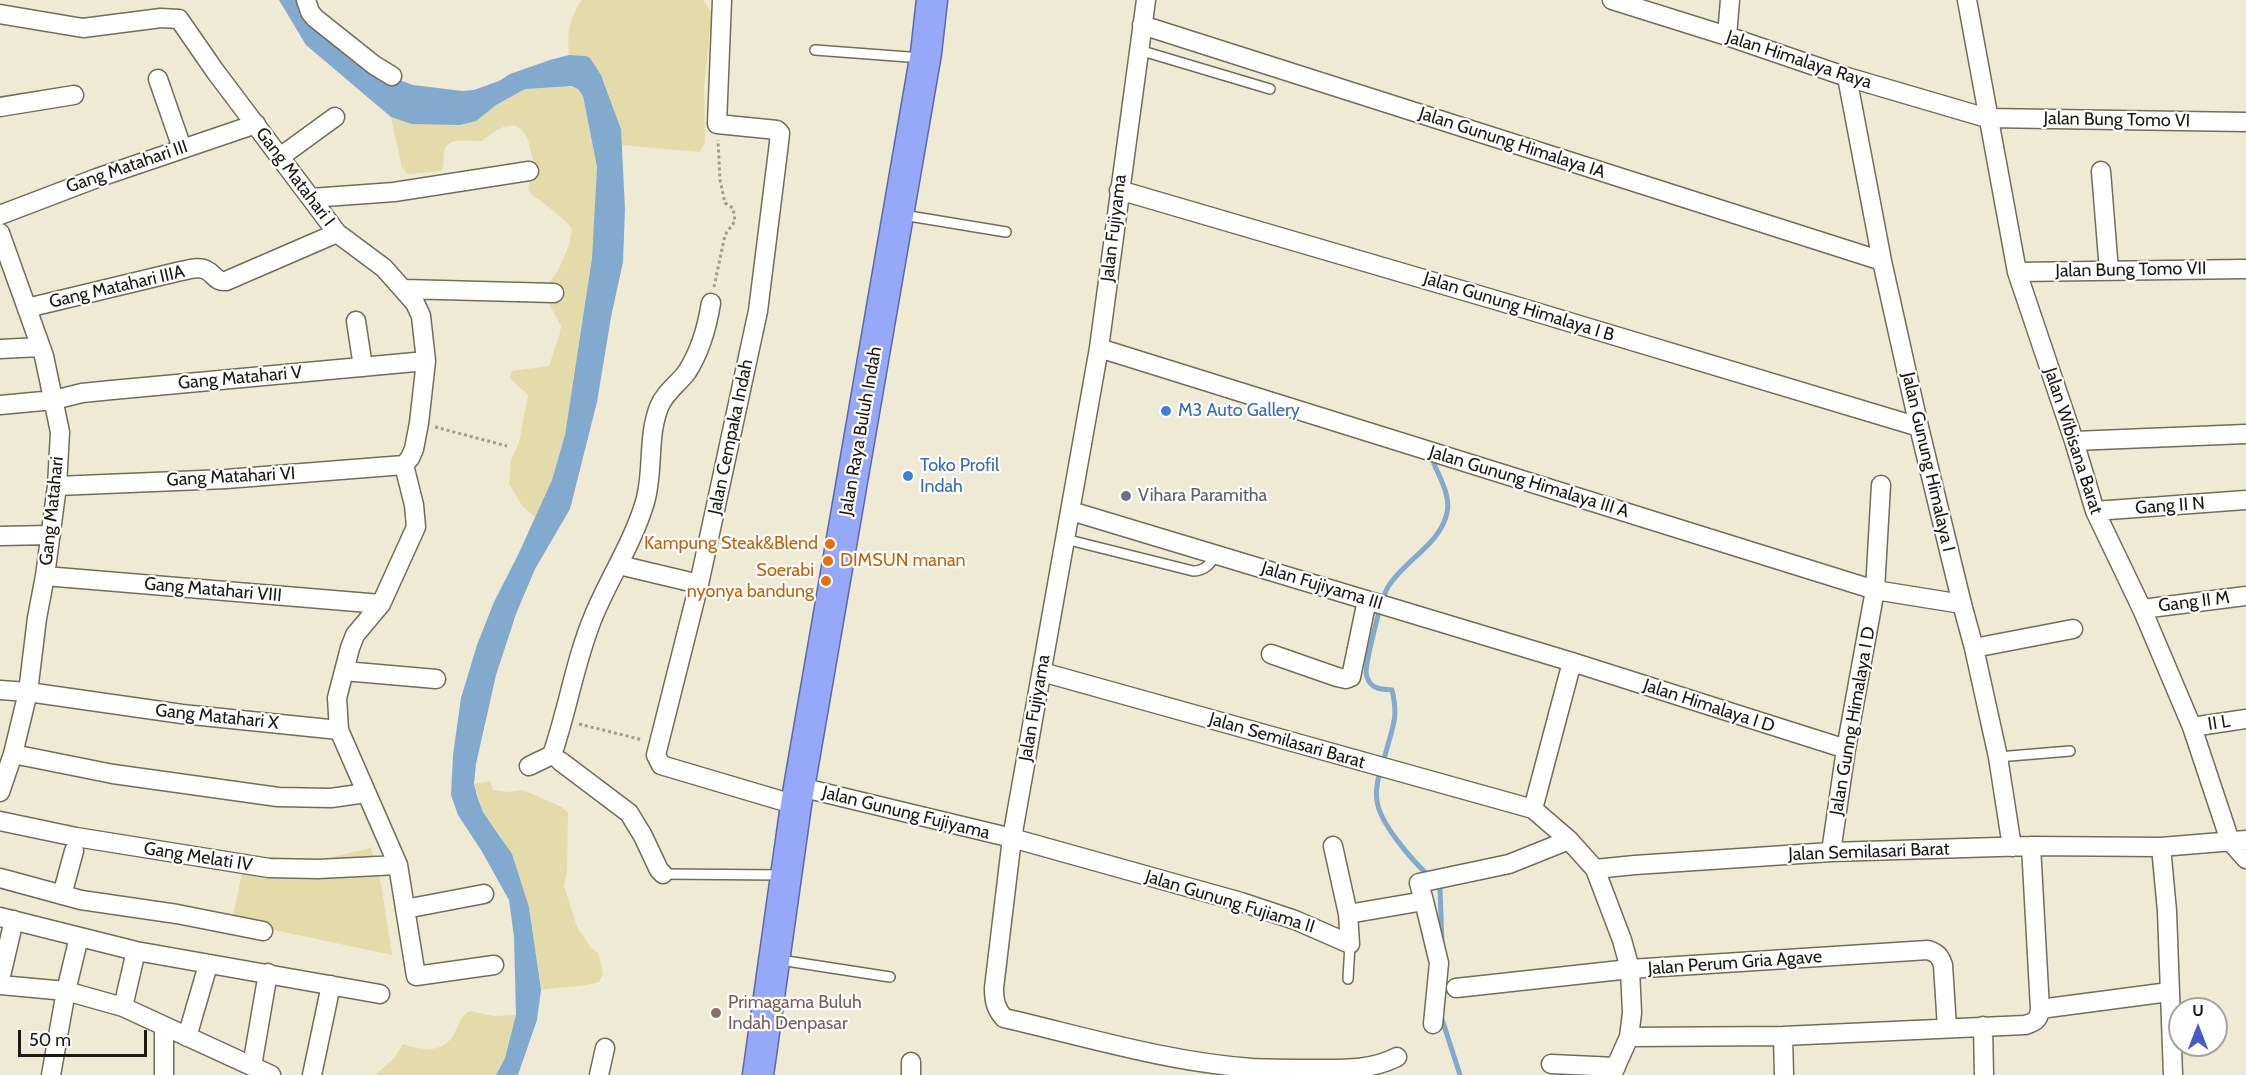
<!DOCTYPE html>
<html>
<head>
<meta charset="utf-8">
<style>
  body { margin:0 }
  #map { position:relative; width:2246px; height:1075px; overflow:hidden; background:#eeead3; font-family:Cabin,sans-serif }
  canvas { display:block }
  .north { position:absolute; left:2168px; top:997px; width:60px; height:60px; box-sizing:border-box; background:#fff; border:2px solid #a4a3a0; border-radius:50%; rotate:0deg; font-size:16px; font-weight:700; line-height:24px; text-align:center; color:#1c1a12 }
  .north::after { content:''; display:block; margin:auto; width:21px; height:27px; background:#4858cd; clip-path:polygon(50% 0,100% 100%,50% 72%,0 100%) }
  .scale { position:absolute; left:18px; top:1030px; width:129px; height:27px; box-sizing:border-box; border:3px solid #1c1a12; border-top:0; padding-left:8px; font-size:18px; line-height:21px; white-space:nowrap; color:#1c1a12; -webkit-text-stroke:4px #fff; paint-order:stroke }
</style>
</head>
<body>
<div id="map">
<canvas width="2246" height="1075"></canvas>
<div class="north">U</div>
<div class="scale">50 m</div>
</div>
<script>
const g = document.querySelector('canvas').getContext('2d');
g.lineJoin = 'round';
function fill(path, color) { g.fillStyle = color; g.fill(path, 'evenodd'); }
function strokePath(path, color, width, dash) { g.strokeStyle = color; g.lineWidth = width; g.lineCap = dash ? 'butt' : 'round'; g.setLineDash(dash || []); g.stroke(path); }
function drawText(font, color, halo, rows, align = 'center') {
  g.font = font + ' Cabin,sans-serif'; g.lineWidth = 4.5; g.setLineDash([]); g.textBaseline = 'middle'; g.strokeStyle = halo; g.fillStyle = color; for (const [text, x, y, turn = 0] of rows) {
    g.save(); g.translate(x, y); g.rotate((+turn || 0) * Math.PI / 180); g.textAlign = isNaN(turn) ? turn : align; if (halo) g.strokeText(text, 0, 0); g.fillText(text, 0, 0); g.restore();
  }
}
fill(new Path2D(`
  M 582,0 L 703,0 L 711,12 L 711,20 L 704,88 L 705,142 L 700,152 L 621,145 L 621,129 L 603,79 L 586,56 L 569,55 C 567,34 569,18 582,0 Z
  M 562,85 L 578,89 L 583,96 L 597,167 L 592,258 L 565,435 L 552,480 L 535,517 L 523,507 L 509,484 L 511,460 L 519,443 L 528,395 L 510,378 L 512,371 L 549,366 L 560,333 L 561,326 L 547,300 L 547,285 L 558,271 L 569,245 L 572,229 C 563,217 553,211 541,201 C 538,199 532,196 530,193 C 525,185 534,177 534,170 C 535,165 532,157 531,152 C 525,116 504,121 482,141 C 470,142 446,135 444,152 C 443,160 445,164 441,171 L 408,174 L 402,168 L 391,117 L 411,124 L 476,121 L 496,105 L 525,89 Z
  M 490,781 L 493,790 L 508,792 L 523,790 L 562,807 L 568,813 L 567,870 L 564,886 L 577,927 L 591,948 L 598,953 L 603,974 L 599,982 C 580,988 561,986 541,990 L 529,907 L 501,836 L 483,812 L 474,784 Z
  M 371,848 L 381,884 L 392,955 L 232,921 L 245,859 L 308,863 Z
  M 470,1011 L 494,1016 L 516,1015 L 505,1058 L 496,1075 L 375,1075 L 394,1058 L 403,1044 C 421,1050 443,1054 454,1034 C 459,1024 460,1016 470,1011 Z`), '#e4dbaa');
fill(new Path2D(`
  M 279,0 L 304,0 L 383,74 L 413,85 L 462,91 L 474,90 L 499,81 L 510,74 L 550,60 L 569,55 L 586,56 L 590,58 L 601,75 L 621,129 L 625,209 L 623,262 L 611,317 L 597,402 L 570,509 L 535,569 L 516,614 L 496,675 L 476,764 L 474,784 L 477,796 L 483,812 L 512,854 L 529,907 L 541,990 L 537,1020 L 518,1075 L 496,1075 L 505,1058 L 516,1015 L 514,937 L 509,900 L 481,850 L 458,815 L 451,795 L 453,755 L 461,698 L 477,645 L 494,602 L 518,555 L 552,480 L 565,435 L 592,258 L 597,167 L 583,96 L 578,89 L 571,86 L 525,89 L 496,105 L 476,121 L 460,125 L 411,124 L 391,117 L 306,45 Z`), '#82a9ce');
strokePath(new Path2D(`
  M 1429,876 C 1412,860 1380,824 1377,801 C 1374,784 1383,764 1387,748 C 1394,724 1398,715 1392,690 C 1385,689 1376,690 1371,684 C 1368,681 1366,675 1366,672 C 1367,657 1381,599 1388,587 C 1404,560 1440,545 1447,513 C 1451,497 1440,478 1434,464
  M 1436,882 L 1440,889 L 1442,944
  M 1441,1016 L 1460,1075`), '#82a9ce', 5);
const service = new Path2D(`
  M 815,50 L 922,58
  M 1139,50 L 1270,89
  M 903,215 L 1006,232
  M 1065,539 L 1193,571 C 1205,571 1210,564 1217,554
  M 1998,757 L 2070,751
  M 663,874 L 781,875
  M 780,960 L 890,977
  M 1348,979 L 1350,944`);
const minor = new Path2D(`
  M 306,0 L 310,12 L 315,18 L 374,65 L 392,76
  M 722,0 L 717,124 L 777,130 L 780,133 L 778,151 L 758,311 L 699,584 L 656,755 L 661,765 L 796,805
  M 1146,0 L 1099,348 L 1012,838 L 994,988 C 994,1001 996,1009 1004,1018 C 1086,1037 1168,1062 1252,1068 C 1273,1069 1295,1069 1316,1069 C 1344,1069 1372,1070 1397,1057
  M 1612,0 L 1727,36 L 1847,77 L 1987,118 L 2246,122
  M 1967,0 L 2017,272 L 2074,441 L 2095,511 L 2142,609 L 2192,727 L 2230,841 L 2246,859
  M 0,14 L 83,28 L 161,18 L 179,19 L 215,71 L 337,233 L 384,268 L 415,303 L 421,316 L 426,361 L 419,423 L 414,449 L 410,458 L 404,465 L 414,505 L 416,527 L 381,604 L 355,635 L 350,648 L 337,698 L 339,730
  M 1142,25 L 1882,261
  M 1727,36 L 1730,0
  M 1847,77 L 1882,261 L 1919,427 L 1962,604 L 1974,648 L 1998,757 L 2012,847
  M 158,79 L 182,148
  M 0,107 L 74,95
  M 280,157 L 335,117
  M 2101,171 L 2109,271
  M 1119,190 L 1509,304 L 1919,427
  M 311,198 L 394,192 L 529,171
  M 0,215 L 97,178 L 256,124
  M 0,233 L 44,356 L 60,432 L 57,486 L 45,576 L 37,618 L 28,692 L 13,754 L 0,792
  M 2017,272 L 2246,269
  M 404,289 L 554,293
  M 27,308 L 181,271 C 188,270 199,266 206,270 C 215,274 215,282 226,281 L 337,233
  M 356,321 L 363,367
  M 1099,348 L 1875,590 L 1962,604
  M 0,349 L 40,347
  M 0,405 L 54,400 L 82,393 L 112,390 L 426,361
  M 2074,441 L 2246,434
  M 57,486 L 226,479 L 404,465
  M 1071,511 L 1572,662 L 1846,749
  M 2095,511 L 2246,500
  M 0,536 L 51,535
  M 619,565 L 699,584
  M 45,576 L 381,604
  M 2142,609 L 2246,596
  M 1974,648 L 2073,629
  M 1271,654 L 1337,677 L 1346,679 L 1351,677 L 1367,600
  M 344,671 L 436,679
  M 1042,672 L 1533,809 L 1569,840 L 1595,869 L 1622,940 L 1630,969 L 1632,1013 L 1629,1037 L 1612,1075
  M 0,690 L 28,692 L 182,714 L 339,730 L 398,865 L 416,976 L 494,965
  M 2192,727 L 2246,719
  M 13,754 L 113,774 L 278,797 L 331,798 L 366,793
  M 560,761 L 629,813 L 643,836 L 659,870 L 663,874
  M 529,766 L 552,755 C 568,709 575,660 594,615 C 610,577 633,542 645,502 C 654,471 647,438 659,407 C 665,392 678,384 687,372 C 701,350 707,328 711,303
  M 800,787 L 1012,838 L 1241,902 L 1295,920 L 1350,944 L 1348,914 L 1333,846
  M 1533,809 L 1572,662
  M 0,821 L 76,837 L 269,868 L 318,869 L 398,865
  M 2161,847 L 2167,911 L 2173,1075
  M 1831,852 L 1846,749 L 1875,590 L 1881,485
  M 1595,869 L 1635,865 L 1831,852 L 2031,846 L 2161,847 L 2246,840
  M 0,878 L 81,900 L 177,914 L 263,931
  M 62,895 L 74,851
  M 1424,901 L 1419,883 L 1509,864 L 1569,840
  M 405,909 L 484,894
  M 1348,914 L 1424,901 L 1439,963 L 1433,1024
  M 0,917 L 136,951 L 380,994
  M 0,980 L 14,920
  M 0,985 L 66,991 L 123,1007 L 271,1075
  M 1456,988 L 1630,969 L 1928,950 C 1937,953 1940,956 1943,965 L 1947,1028
  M 123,1007 L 136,951
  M 2040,1009 L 2169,992
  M 164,1026 L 164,1075
  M 1983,1026 L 1984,1075
  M 1783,1036 L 1784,1075
  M 187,1037 L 208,965
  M 1629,1037 L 1783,1036 L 2025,1025 C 2036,1022 2039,1019 2040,1009 L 2031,846
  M 911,1062 L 911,1075
  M 1551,1064 L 1616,1067
  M 252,1066 L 268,973
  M 51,1075 L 66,991 L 79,937
  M 312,1075 L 331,985
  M 599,1075 L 605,1048`);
const trunk = new Path2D(`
  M 758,1075 L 796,805 L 926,53 L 932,0`);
strokePath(service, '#716d58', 12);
strokePath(minor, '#716d58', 21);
strokePath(trunk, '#5a69a6', 33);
strokePath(new Path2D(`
  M 714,287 L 725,235 L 735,221 L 733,208 L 725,203 L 720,180 L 718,140
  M 435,427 L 507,446
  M 579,724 L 643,740`), '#a09c8b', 3, [3, 3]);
strokePath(service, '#fff', 9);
strokePath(minor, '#fff', 18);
strokePath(trunk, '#96a8f8', 30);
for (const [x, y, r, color] of [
  [1166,411,6,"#3f7fe0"],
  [908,476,6,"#3f7fe0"],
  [1126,496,6,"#6b7280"],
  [830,544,6,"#e8710a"],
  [828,561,6,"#e8710a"],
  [826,581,6,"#e8710a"],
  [716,1013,6,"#8d6e63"]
]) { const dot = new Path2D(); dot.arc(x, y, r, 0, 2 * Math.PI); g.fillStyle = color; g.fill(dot); strokePath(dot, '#fff', 2); }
drawText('18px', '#1c1a12', '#fff', [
  ["Jalan Himalaya Raya",1799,60,18],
  ["Jalan Bung Tomo VI",2117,120,1],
  ["Jalan Gunung Himalaya IA",1512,143,18],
  ["Gang Matahari III",127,167,-19],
  ["Gang Matahari I",295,177,53],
  ["Jalan Fujiyama",1114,228,-83],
  ["Jalan Bung Tomo VII",2131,270,-1],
  ["Gang Matahari IIIA",117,287,-13],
  ["Jalan Gunung Himalaya I B",1519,307,17],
  ["Gang Matahari V",240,378,-5],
  ["Jalan Raya Buluh Indah",861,431,-80],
  ["Jalan Cempaka Indah",731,437,-78],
  ["Jalan Wibisana Barat",2073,441,72],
  ["Jalan Gunung Himalaya I",1928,462,77],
  ["Gang Matahari VI",231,477,-3],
  ["Jalan Gunung Himalaya III A",1529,482,17],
  ["Gang II N",2170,506,-4],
  ["Gang Matahari",52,511,-84],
  ["Jalan Fujiyama III",1322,586,17],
  ["Gang Matahari VIII",213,590,5],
  ["Gang II M",2194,602,-7],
  ["Jalan Himalaya I D",1709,706,18],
  ["Jalan Fujiyama",1035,708,-80],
  ["Gang Matahari X",217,717,6],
  ["Jalan Gunng Himalaya I D",1853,721,-80],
  ["II L",2219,723,-9],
  ["Jalan Semilasari Barat",1287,741,16],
  ["Jalan Gunung Fujiyama",906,813,14],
  ["Jalan Semilasari Barat",1869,852,-2],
  ["Gang Melati IV",198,857,9],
  ["Jalan Gunung Fujiama II",1230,902,17],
  ["Jalan Perum Gria Agave",1735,963,-4]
]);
drawText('18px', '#366cbe', '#fff', [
  ["M3 Auto Gallery",1178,411],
  ["Toko Profil",920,466],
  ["Indah",920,487]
], 'left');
drawText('18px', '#5b616d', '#fff', [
  ["Vihara Paramitha",1138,496]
], 'left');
drawText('18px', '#c56008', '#fff', [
  ["Kampung Steak&Blend",818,544],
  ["DIMSUN manan",840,561,"left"],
  ["Soerabi",814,571],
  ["nyonya bandung",814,592]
], 'right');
drawText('18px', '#785e54', '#fff', [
  ["Primagama Buluh",728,1003],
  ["Indah Denpasar",728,1024]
], 'left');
</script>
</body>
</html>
